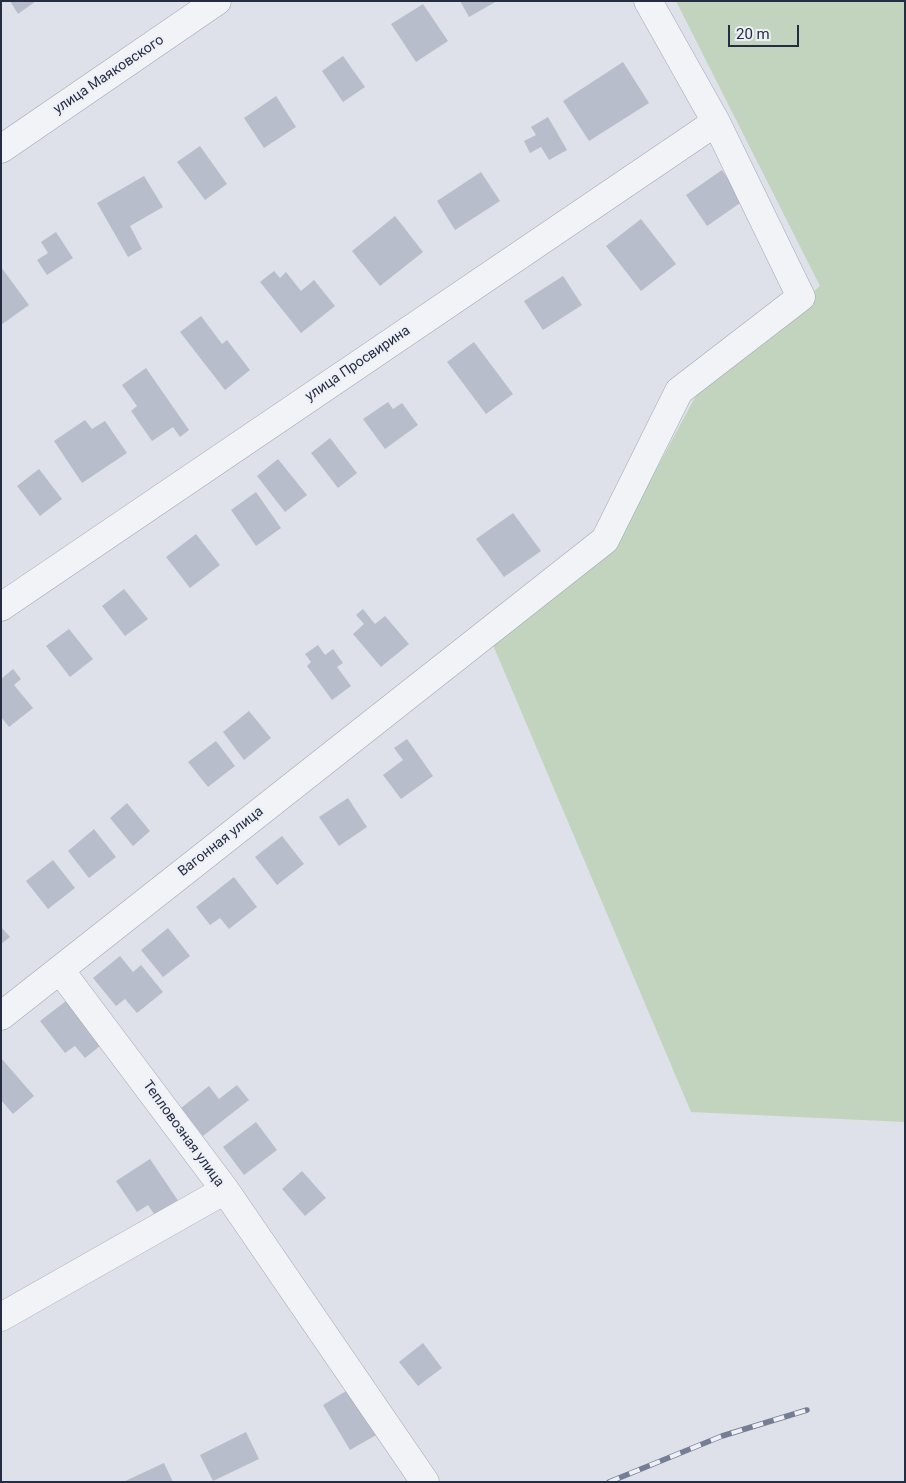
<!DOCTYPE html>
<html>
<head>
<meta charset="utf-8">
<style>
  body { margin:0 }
  #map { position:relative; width:906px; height:1483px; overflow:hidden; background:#dee1e9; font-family:Roboto,sans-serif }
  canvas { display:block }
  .frame { position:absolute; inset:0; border:2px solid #252d42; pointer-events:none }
  .scale { position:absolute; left:728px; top:25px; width:71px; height:22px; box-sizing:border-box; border:2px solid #252d42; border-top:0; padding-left:6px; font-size:15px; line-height:18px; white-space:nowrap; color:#252d42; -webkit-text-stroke:4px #eef0f7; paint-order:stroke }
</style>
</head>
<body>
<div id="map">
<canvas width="906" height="1483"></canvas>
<div class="frame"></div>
<div class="scale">20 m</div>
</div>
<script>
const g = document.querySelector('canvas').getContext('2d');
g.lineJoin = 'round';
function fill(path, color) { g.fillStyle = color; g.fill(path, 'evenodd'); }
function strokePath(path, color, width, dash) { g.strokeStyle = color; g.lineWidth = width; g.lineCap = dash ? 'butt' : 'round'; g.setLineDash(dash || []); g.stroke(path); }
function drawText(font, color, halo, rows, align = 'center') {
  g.font = font + ' Roboto,sans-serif'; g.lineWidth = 4.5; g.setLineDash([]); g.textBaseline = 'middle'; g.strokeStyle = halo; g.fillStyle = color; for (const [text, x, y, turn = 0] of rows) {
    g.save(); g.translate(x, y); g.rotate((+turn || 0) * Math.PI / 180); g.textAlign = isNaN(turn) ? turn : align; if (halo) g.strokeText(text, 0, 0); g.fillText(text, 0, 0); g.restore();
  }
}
fill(new Path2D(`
  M 676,1 L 905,1 L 905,1122 L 691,1112 L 493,645 L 614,548 L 700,388 L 820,286 Z`), '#c2d4be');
fill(new Path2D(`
  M 10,1 L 36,1 L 18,14 Z
  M 460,1 L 497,1 L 469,17 Z
  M 423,4 L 448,41 L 416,62 L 391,24 Z
  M 343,56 L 365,87 L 343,102 L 322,71 Z
  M 623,62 L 649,103 L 589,141 L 563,101 Z
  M 276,96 L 296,127 L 264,148 L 244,118 Z
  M 548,117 L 567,150 L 549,160 L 541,147 L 530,153 L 524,141 L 536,135 L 531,127 Z
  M 200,146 L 227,184 L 205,200 L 177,162 Z
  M 722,170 L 743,201 L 707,226 L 686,195 Z
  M 481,172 L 500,201 L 455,230 L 437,201 Z
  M 144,176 L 163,207 L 130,226 L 142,249 L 128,257 L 97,203 Z
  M 395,216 L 423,252 L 380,286 L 352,251 Z
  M 641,219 L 676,264 L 641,291 L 606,246 Z
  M 56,232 L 73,258 L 47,275 L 37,260 L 48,253 L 41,242 Z
  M 1,267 L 29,305 L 1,325 Z
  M 274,271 L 280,278 L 286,272 L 301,291 L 314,280 L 335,306 L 301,333 L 260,282 Z
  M 563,276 L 582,305 L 543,330 L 524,301 Z
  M 201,316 L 222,344 L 227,340 L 250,370 L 225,390 L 180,332 Z
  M 474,342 L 513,394 L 486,414 L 447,362 Z
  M 146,368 L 189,430 L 180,437 L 173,427 L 152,441 L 131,411 L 137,406 L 122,385 Z
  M 388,402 L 393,409 L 402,403 L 418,425 L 385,449 L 363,419 Z
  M 85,420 L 92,429 L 105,421 L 127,453 L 82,483 L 54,441 Z
  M 330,438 L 357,473 L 338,488 L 311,453 Z
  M 278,459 L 307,495 L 285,512 L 257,476 Z
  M 39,469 L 62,499 L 40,516 L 17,486 Z
  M 256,492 L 281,528 L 256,546 L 231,510 Z
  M 513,513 L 541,551 L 504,577 L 476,539 Z
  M 196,534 L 220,565 L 190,588 L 166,557 Z
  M 124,589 L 148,619 L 125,636 L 102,606 Z
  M 363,609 L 375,624 L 385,616 L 409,644 L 381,667 L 353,634 L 364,624 L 356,615 Z
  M 69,629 L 93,659 L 70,677 L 46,646 Z
  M 318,645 L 325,655 L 333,649 L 343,663 L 337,667 L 351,686 L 332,700 L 307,666 L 311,662 L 305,654 Z
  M 13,669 L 21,679 L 14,685 L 33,708 L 9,727 L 1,717 L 1,679 Z
  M 249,711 L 271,738 L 244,760 L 223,732 Z
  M 407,739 L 433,776 L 401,799 L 383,775 L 403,760 L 394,748 Z
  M 216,741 L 235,766 L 208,787 L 188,762 Z
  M 348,798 L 367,827 L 339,846 L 319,817 Z
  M 127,803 L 150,831 L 133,846 L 110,818 Z
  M 94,829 L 116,857 L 89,878 L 68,851 Z
  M 282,836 L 304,864 L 277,885 L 255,857 Z
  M 53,860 L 75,888 L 48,909 L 26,881 Z
  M 234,877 L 257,907 L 229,929 L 220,918 L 210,925 L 196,907 Z
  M 1,927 L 10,937 L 1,944 Z
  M 168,928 L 190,956 L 163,977 L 141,950 Z
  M 120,956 L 133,972 L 141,965 L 163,992 L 137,1013 L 125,999 L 116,1006 L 93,978 Z
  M 66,1001 L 100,1046 L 85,1058 L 75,1046 L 65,1053 L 40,1021 Z
  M 1,1058 L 34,1096 L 13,1114 L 1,1100 Z
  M 237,1085 L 249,1100 L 203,1136 L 181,1108 L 209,1086 L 219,1099 Z
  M 256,1122 L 277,1150 L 244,1175 L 223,1147 Z
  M 150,1159 L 181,1205 L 158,1220 L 148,1205 L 137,1212 L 116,1181 Z
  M 302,1171 L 326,1198 L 305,1216 L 282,1189 Z
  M 423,1343 L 442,1368 L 418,1386 L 399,1362 Z
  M 351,1388 L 378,1434 L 350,1450 L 323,1405 Z
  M 246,1432 L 259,1459 L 213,1481 L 200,1455 Z
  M 164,1463 L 173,1482 L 123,1482 Z`), '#b7bdca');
const minor = new Path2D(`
  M 1,149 L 217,1
  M 1,607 L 716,122
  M 1,1016 L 605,540 L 679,391 L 801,297 L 716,122 L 648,1
  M 225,1190 L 425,1482
  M 1,1317 L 225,1190 L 60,970`);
strokePath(minor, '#a3a7b4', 29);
strokePath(minor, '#f1f3f7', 28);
const rail = new Path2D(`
  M 609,1482 L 722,1436 L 807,1410`);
strokePath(rail, '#767e95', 5.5);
strokePath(rail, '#eef0f7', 4, [11]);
drawText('14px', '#252d42', '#eef0f7', [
  ["улица Маяковского",109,75,-34],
  ["улица Просвирина",358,364,-34],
  ["Вагонная улица",221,842,-38],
  ["Тепловозная улица",183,1134,54]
]);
</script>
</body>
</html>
